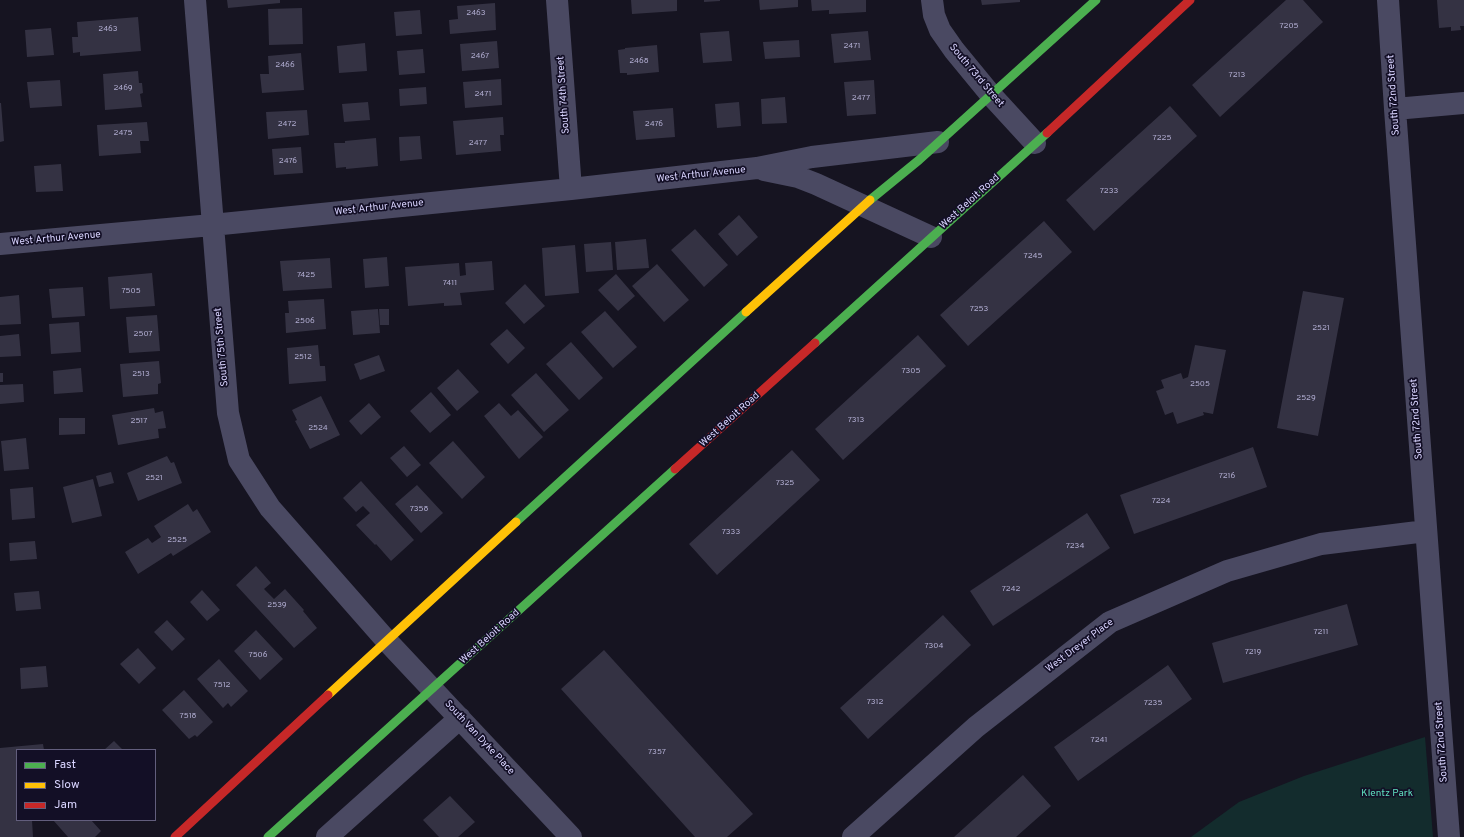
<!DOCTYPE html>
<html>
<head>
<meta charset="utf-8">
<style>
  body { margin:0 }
  #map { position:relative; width:1464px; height:837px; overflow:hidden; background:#161421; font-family:Overpass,sans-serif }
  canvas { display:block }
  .legend { position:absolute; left:16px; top:749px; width:140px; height:72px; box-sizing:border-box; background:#130f26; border:1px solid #625e7d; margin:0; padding:5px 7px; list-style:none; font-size:12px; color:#d9d4ff }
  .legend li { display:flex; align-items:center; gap:8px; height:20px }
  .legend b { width:20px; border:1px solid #625e7d }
</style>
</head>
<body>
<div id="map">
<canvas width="1464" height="837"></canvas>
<ul class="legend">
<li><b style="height:5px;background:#4caf50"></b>Fast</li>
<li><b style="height:5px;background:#ffc107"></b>Slow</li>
<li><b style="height:5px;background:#c62828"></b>Jam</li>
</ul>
</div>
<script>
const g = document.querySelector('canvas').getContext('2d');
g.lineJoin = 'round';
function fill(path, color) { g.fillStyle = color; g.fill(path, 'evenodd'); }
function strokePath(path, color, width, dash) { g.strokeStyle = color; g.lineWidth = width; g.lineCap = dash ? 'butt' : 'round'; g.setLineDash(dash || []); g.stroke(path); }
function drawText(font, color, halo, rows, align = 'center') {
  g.font = font + ' Overpass,sans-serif'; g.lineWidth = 3.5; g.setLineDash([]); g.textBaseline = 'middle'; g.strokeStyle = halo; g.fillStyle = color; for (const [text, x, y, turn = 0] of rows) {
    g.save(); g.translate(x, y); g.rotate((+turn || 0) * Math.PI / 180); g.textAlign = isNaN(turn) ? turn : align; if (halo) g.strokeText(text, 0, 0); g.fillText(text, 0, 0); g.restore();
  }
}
fill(new Path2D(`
  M 1425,737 L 1433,837 L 1191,837 L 1239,802 L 1304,776 Z`), '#132c2d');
fill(new Path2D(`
  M 227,0 L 280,0 L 280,3 L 228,8 Z
  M 631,0 L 677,0 L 677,11 L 632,14 Z
  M 704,0 L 720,0 L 720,1 L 704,2 Z
  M 759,0 L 798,0 L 798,7 L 760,10 Z
  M 811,0 L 866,0 L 866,12 L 829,14 L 829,10 L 812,11 Z
  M 981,0 L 1020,0 L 1020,2 L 982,5 Z
  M 1286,0 L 1303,0 L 1323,22 L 1220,117 L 1192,85 Z
  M 1437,0 L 1464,0 L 1464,26 L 1460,26 L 1461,30 L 1451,31 L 1451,27 L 1439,28 Z
  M 495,3 L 496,30 L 450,34 L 449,20 L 458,19 L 457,6 Z
  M 302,8 L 303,44 L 269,45 L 268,9 Z
  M 420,10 L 422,34 L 396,36 L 394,12 Z
  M 138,17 L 141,51 L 80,56 L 80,52 L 73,53 L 72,37 L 78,37 L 77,22 Z
  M 51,28 L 54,55 L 27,57 L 25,30 Z
  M 729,31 L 732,61 L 703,63 L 700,33 Z
  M 868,31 L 871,60 L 834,63 L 831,34 Z
  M 799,40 L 800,57 L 765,59 L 763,42 Z
  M 497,41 L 499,68 L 462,71 L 460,44 Z
  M 365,43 L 367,71 L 339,73 L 337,46 Z
  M 657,45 L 659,72 L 627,75 L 627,73 L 620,73 L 618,50 L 625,49 L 625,48 Z
  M 423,49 L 425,73 L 399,75 L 397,51 Z
  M 301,53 L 304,90 L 262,93 L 260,74 L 269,74 L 268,56 Z
  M 138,71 L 139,83 L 142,83 L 143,93 L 140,94 L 142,107 L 105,110 L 103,74 Z
  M 501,79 L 502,105 L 465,108 L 463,82 Z
  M 60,80 L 62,106 L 30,108 L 27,82 Z
  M 874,80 L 876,114 L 847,116 L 844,82 Z
  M 426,87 L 427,104 L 400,106 L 399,89 Z
  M 785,97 L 787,123 L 762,124 L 761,99 Z
  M 368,102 L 370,120 L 344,122 L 342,104 Z
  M 739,102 L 741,126 L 717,128 L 715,104 Z
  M 0,103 L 1,103 L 4,141 L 0,142 Z
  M 1170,106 L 1197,136 L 1094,231 L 1066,200 Z
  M 673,108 L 675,137 L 636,140 L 633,111 Z
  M 307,110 L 309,135 L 268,139 L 266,112 Z
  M 503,117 L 504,135 L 500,135 L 501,151 L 456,155 L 453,121 Z
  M 147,122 L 149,141 L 140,141 L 141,153 L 99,156 L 97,125 Z
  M 420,136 L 422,159 L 400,161 L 399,137 Z
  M 376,138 L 378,166 L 346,169 L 346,167 L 336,168 L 334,143 L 345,143 L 345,141 Z
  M 301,147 L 303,173 L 274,175 L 272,149 Z
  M 61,164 L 63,191 L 36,192 L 34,166 Z
  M 739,215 L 758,237 L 737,256 L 718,234 Z
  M 1044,221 L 1072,252 L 968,346 L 940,315 Z
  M 695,229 L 728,265 L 704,287 L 671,250 Z
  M 646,239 L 649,268 L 617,270 L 615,242 Z
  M 611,242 L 613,270 L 586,272 L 584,244 Z
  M 575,245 L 579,293 L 545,296 L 542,248 Z
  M 387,257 L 389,286 L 365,288 L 363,259 Z
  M 330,258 L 332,288 L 283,291 L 280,261 Z
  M 492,261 L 494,290 L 460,293 L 462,305 L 444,306 L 444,303 L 408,306 L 405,267 L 459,263 L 460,276 L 466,275 L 465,263 Z
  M 657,264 L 689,300 L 664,322 L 632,286 Z
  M 152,273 L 155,306 L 110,309 L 108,277 Z
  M 616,274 L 635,296 L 618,311 L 598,290 Z
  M 525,284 L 545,306 L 524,324 L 505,303 Z
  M 83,287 L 85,316 L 52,318 L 49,289 Z
  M 1303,291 L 1344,298 L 1318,436 L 1277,428 Z
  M 19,295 L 21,324 L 0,325 L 0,297 Z
  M 324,299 L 326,329 L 286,333 L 285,313 L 289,313 L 288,301 Z
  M 378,309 L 380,333 L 353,335 L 351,311 Z
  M 379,309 L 389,309 L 389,325 L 380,325 Z
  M 605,311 L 637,347 L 613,368 L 581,332 Z
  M 157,315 L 160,351 L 129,353 L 126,317 Z
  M 79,322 L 81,352 L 51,354 L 49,324 Z
  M 507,329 L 525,348 L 508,364 L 490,344 Z
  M 19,334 L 21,356 L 0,357 L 0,336 Z
  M 918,335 L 946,366 L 843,460 L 815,429 Z
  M 571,342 L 603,378 L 579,400 L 546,364 Z
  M 318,345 L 320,366 L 325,366 L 326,381 L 289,384 L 287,348 Z
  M 1195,345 L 1226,350 L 1213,414 L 1203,412 L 1204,415 L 1177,424 L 1173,412 L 1165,415 L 1156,391 L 1164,388 L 1161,380 L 1181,373 L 1183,379 L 1188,377 Z
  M 379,355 L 385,371 L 360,380 L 354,364 Z
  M 159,361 L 161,383 L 158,384 L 158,394 L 123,397 L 120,364 Z
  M 81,368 L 83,392 L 54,394 L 53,371 Z
  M 458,369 L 479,392 L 457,411 L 437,388 Z
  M 0,373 L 3,373 L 3,382 L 0,382 Z
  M 536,373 L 569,410 L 544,432 L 511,395 Z
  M 23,384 L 24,402 L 0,404 L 0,385 Z
  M 431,392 L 451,415 L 430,433 L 410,411 Z
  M 321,396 L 340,435 L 310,449 L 295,421 L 297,420 L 292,410 Z
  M 369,403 L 381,417 L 361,435 L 349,421 Z
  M 499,403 L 511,416 L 518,410 L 543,437 L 519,459 L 484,416 Z
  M 154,408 L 155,413 L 163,411 L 166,428 L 158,429 L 159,438 L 118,445 L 112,415 Z
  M 59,418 L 85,418 L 85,434 L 59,435 Z
  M 26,438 L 29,469 L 4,471 L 1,441 Z
  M 453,441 L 485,477 L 462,499 L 429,463 Z
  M 404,446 L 421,465 L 407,477 L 390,458 Z
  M 1253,447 L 1267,487 L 1134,534 L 1120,495 Z
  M 792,450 L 820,480 L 717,575 L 689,544 Z
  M 167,456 L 171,463 L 174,462 L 182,483 L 138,501 L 127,473 Z
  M 111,472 L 114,483 L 99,487 L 96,476 Z
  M 93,479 L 102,516 L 72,523 L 63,487 Z
  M 361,481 L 414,540 L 391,561 L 376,544 L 375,545 L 356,525 L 370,513 L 363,506 L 356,512 L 343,498 Z
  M 417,485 L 443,513 L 421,533 L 395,504 Z
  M 33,487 L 35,518 L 12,520 L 10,489 Z
  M 188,504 L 193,512 L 197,509 L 211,532 L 173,556 L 171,553 L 138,574 L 125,552 L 148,538 L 152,543 L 161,537 L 154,526 Z
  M 1087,513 L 1110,548 L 993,626 L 970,591 Z
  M 35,541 L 37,559 L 10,561 L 9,543 Z
  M 256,566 L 271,583 L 264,589 L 274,599 L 285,589 L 304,610 L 303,611 L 317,628 L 294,648 L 236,585 Z
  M 202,590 L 220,610 L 207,621 L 190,602 Z
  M 39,591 L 41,609 L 16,611 L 14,593 Z
  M 1347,604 L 1358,645 L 1223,683 L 1212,643 Z
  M 943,615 L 971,645 L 868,739 L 840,708 Z
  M 167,620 L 185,639 L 172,651 L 154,632 Z
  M 256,630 L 283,659 L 260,680 L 234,651 Z
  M 138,648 L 156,668 L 139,684 L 120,664 Z
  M 604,650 L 753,814 L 727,837 L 695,837 L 561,689 Z
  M 219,659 L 248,691 L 231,707 L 228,703 L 223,708 L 197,679 Z
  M 1168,665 L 1192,699 L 1078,781 L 1054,747 Z
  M 46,666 L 48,687 L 21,689 L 20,668 Z
  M 184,690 L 213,722 L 197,737 L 195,735 L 189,739 L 162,710 Z
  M 114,741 L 123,750 L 104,750 Z
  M 43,744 L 44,750 L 17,750 L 17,820 L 32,820 L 33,837 L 0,837 L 0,748 Z
  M 1023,775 L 1051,806 L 1016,837 L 954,837 Z
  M 450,796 L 475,822 L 458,837 L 439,837 L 423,820 Z
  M 53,820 L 91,820 L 101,831 L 95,837 L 68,837 Z`), '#343243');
strokePath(new Path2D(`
  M 195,0 L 228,413 L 239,460 L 270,508 L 386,640 L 571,837
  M 557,0 L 571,189
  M 932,0 L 934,15 L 940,30 L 954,50 L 991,95 L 1035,143
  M 1388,0 L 1395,109 L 1449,837
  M 1395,109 L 1464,103
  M 764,170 L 798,177 L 816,184 L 931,237
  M 0,244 L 212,225 L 571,189 L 757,168 L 812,157 L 938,142
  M 327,837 L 460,718
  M 853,837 L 976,727 L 1110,622 L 1227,571 L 1321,544 L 1426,531`), '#4a4962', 22);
strokePath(new Path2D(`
  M 870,200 L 919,160 L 1096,0
  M 815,343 L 1047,133
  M 516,522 L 746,312
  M 268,837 L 675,469`), '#4caf50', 9);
strokePath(new Path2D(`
  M 746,312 L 870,200
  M 328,695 L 516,522`), '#ffc107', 9);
strokePath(new Path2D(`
  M 1047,133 L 1190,0
  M 675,469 L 815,343
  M 175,837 L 328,695`), '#c62828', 9);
drawText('8px', '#b0acd0', null, [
  ["2463",476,13],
  ["7205",1289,26],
  ["2463",108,29],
  ["2471",852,46],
  ["2467",480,56],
  ["2468",639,61],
  ["2466",285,65],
  ["7213",1237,75],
  ["2469",123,88],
  ["2471",483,94],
  ["2477",861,98],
  ["2472",287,124],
  ["2476",654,124],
  ["2475",123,133],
  ["7225",1162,138],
  ["2477",478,143],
  ["2476",288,161],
  ["7233",1109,191],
  ["7245",1033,256],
  ["7425",306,275],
  ["7411",450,283],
  ["7505",131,291],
  ["7253",979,309],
  ["2506",305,321],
  ["2521",1321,328],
  ["2507",143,334],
  ["2512",303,357],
  ["7305",911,371],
  ["2513",141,374],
  ["2505",1200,384],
  ["2529",1306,398],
  ["7313",856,420],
  ["2517",139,421],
  ["2524",318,428],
  ["7216",1227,476],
  ["2521",154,478],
  ["7325",785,483],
  ["7224",1161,501],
  ["7358",419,509],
  ["7333",731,532],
  ["2525",177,540],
  ["7234",1075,546],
  ["7242",1011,589],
  ["2539",277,605],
  ["7211",1321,632],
  ["7304",934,646],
  ["7219",1253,652],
  ["7506",258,655],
  ["7512",222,685],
  ["7312",875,702],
  ["7235",1153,703],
  ["7518",188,716],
  ["7241",1099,740],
  ["7357",657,752]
]);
drawText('10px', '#d9d4ff', '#130f26', [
  ["South 73rd Street",976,76,50],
  ["South 74th Street",564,95,-94],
  ["South 72nd Street",1394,95,-94],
  ["West Arthur Avenue",701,175,-6],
  ["West Beloit Road",970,202,-42],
  ["West Arthur Avenue",379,208,-6],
  ["West Arthur Avenue",56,239,-5],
  ["South 75th Street",222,347,-95],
  ["South 72nd Street",1417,419,-94],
  ["West Beloit Road",730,420,-42],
  ["West Beloit Road",490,637,-42],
  ["West Dreyer Place",1080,646,-37],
  ["South Van Dyke Place",479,738,47],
  ["South 72nd Street",1442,742,-94]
]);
drawText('10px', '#5fe0c0', '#130f26', [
  ["Klentz Park",1387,794]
]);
</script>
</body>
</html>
